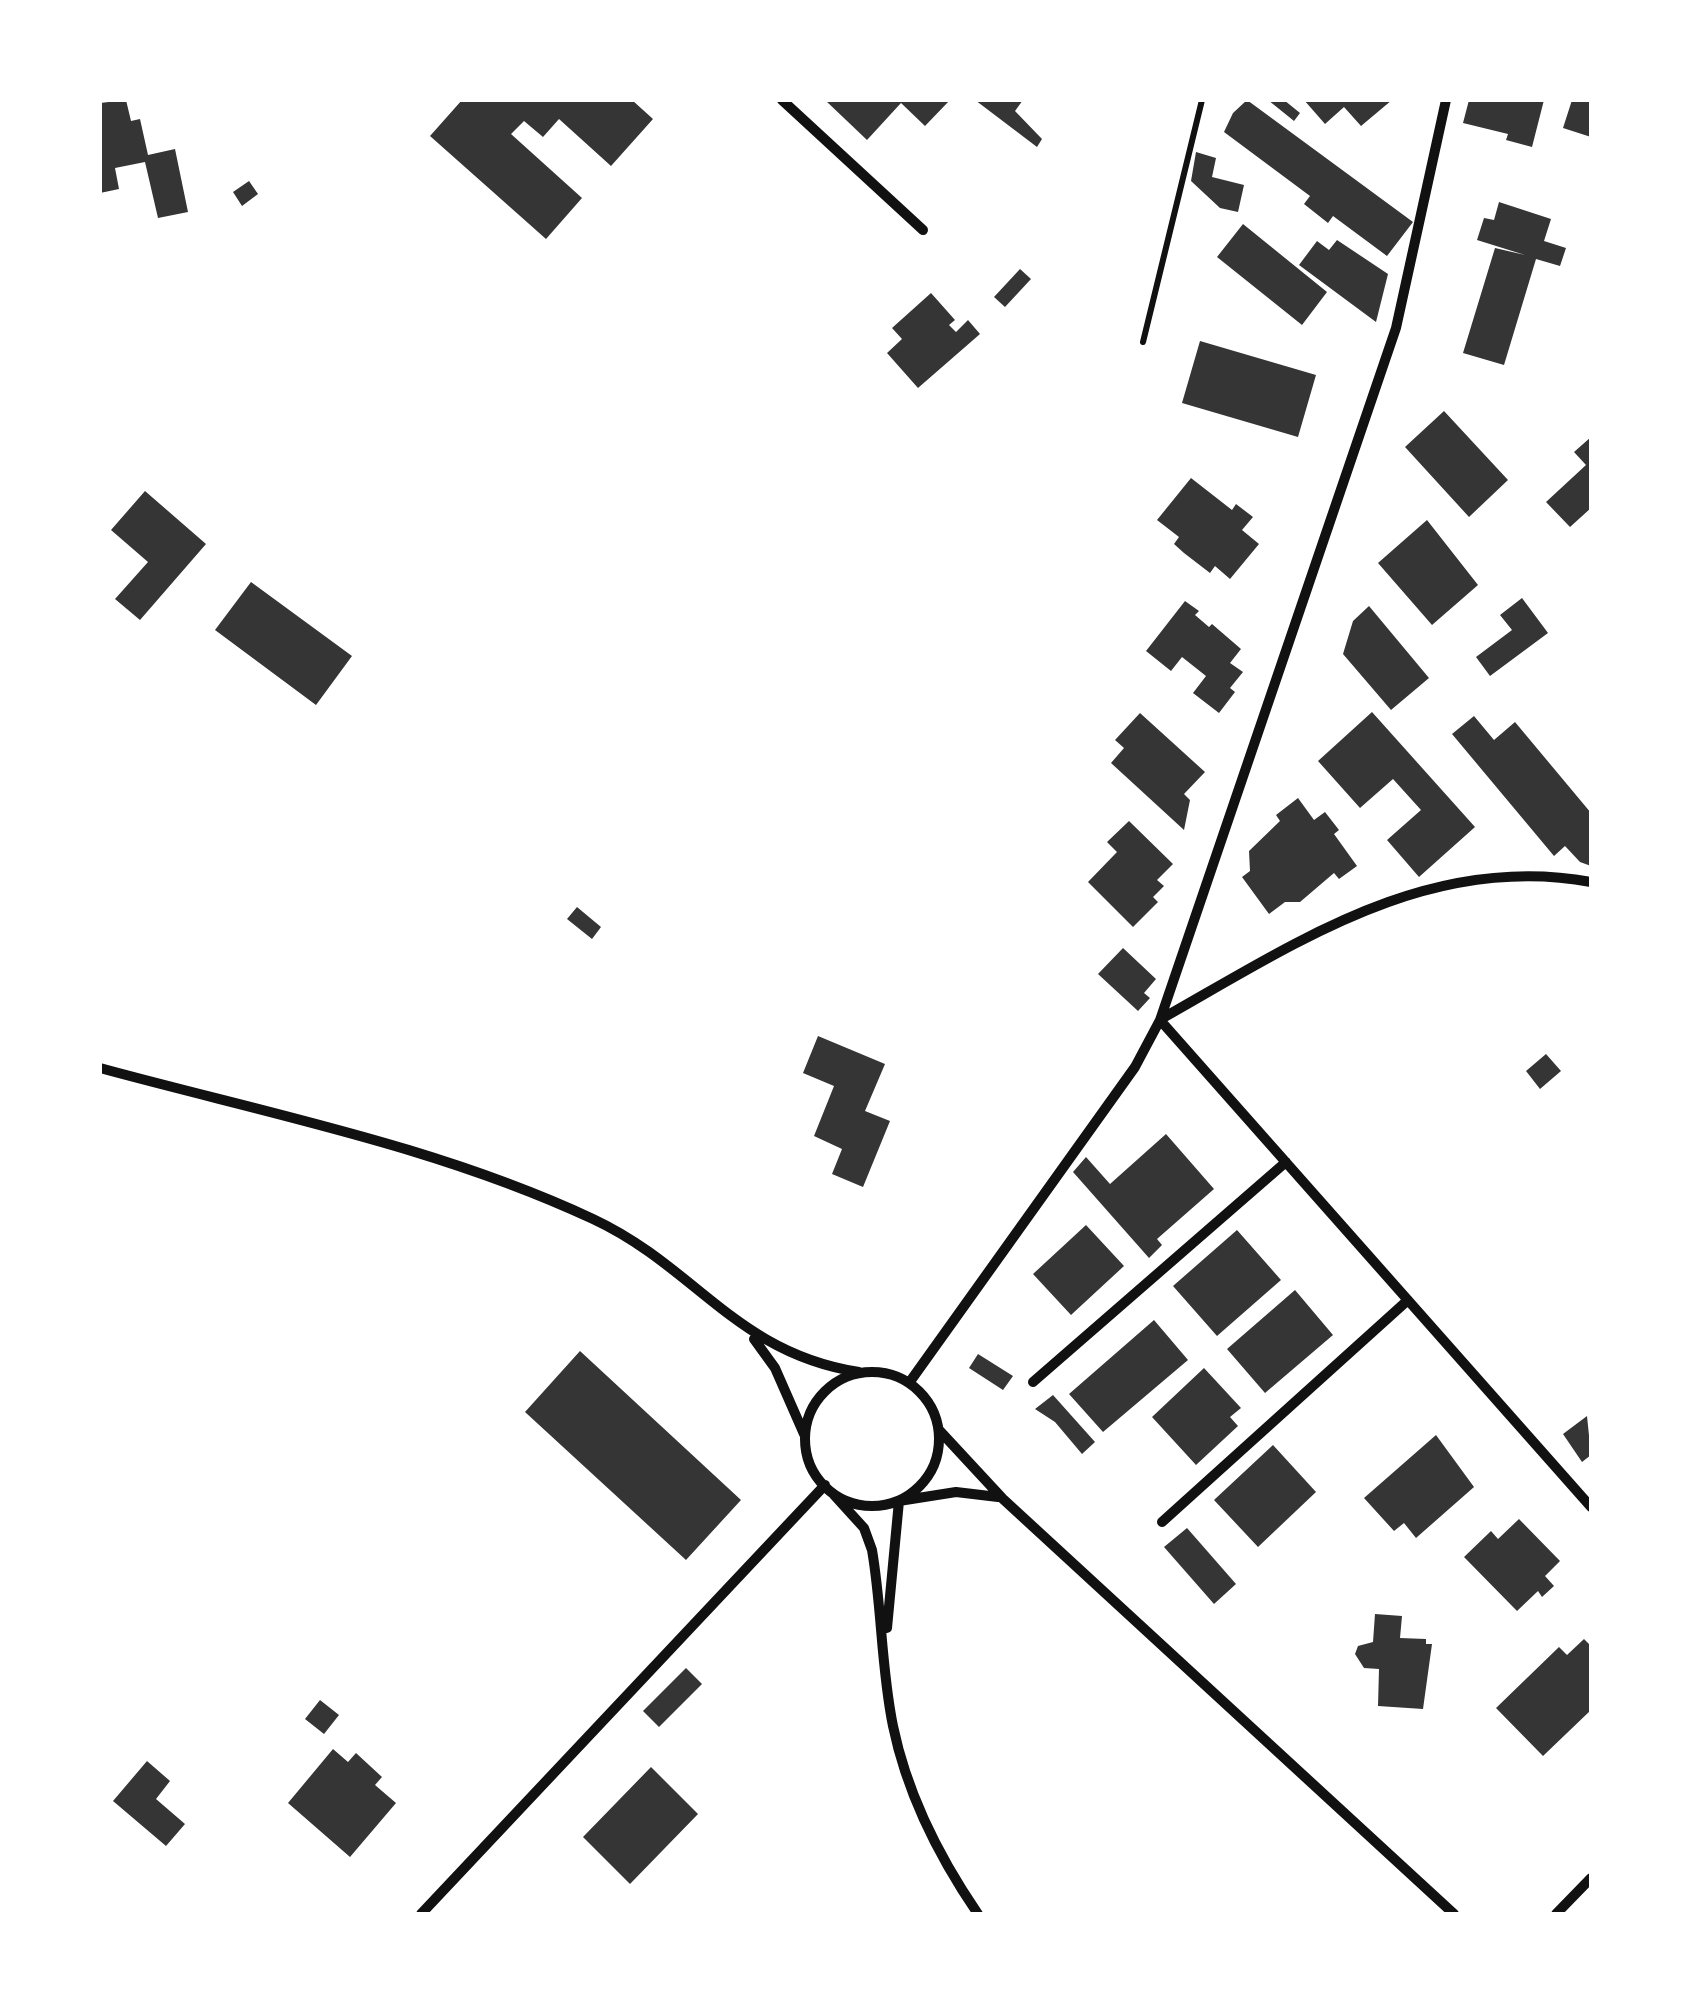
<!DOCTYPE html>
<html>
<head>
<meta charset="utf-8">
<style>
  body { margin:0 }
  #map { position:relative; width:1691px; height:2014px; overflow:hidden; background:#fff; font-family:"Space Grotesk",sans-serif }
  canvas { display:block }
  .frame { position:absolute; inset:0; border:102px solid #fff; pointer-events:none }
</style>
</head>
<body>
<div id="map">
<canvas width="1691" height="2014"></canvas>
<div class="frame"></div>
</div>
<script>
const g = document.querySelector('canvas').getContext('2d');
g.lineJoin = 'round';
function fill(path, color) { g.fillStyle = color; g.fill(path, 'evenodd'); }
function strokePath(path, color, width, dash) { g.strokeStyle = color; g.lineWidth = width; g.lineCap = dash ? 'butt' : 'round'; g.setLineDash(dash || []); g.stroke(path); }
fill(new Path2D(`
  M 126,100 L 131,121 L 140,119 L 148,155 L 175,149 L 188,212 L 158,218 L 145,162 L 115,168 L 119,189 L 100,193 L 100,103 Z
  M 462,100 L 632,100 L 653,119 L 611,166 L 559,119 L 543,137 L 524,121 L 511,134 L 582,198 L 546,239 L 430,136 Z
  M 825,100 L 950,100 L 925,126 L 901,103 L 867,140 Z
  M 975,100 L 1023,100 L 1015,111 L 1042,139 L 1037,147 Z
  M 1247,100 L 1413,222 L 1387,256 L 1333,216 L 1328,223 L 1304,204 L 1310,196 L 1224,132 L 1233,113 Z
  M 1268,100 L 1284,100 L 1300,113 L 1294,121 Z
  M 1304,100 L 1392,100 L 1361,126 L 1344,107 L 1325,124 Z
  M 1469,100 L 1544,100 L 1532,147 L 1506,140 L 1508,134 L 1463,123 Z
  M 1572,100 L 1591,100 L 1591,137 L 1563,128 Z
  M 1196,152 L 1216,158 L 1212,177 L 1244,185 L 1238,212 L 1220,208 L 1191,181 Z
  M 249,181 L 258,194 L 242,206 L 233,192 Z
  M 1499,202 L 1551,219 L 1544,241 L 1566,248 L 1560,266 L 1536,259 L 1504,365 L 1463,353 L 1495,248 L 1525,255 L 1477,240 L 1484,218 L 1494,220 Z
  M 1243,224 L 1327,292 L 1302,325 L 1217,257 Z
  M 1337,240 L 1388,274 L 1376,322 L 1299,265 L 1317,241 L 1329,250 Z
  M 1020,269 L 1031,279 L 1005,307 L 994,297 Z
  M 931,293 L 955,320 L 949,325 L 956,332 L 968,320 L 980,334 L 918,388 L 887,353 L 902,339 L 892,328 Z
  M 1200,341 L 1316,375 L 1298,437 L 1182,403 Z
  M 1444,411 L 1508,480 L 1469,517 L 1405,447 Z
  M 1591,437 L 1591,508 L 1570,527 L 1546,502 L 1586,465 L 1574,452 Z
  M 1191,478 L 1232,510 L 1236,504 L 1253,517 L 1242,530 L 1259,544 L 1230,579 L 1215,566 L 1210,573 L 1184,553 L 1174,544 L 1179,537 L 1157,520 Z
  M 145,491 L 206,544 L 140,620 L 115,599 L 148,562 L 111,530 Z
  M 1427,520 L 1478,585 L 1432,625 L 1378,563 Z
  M 251,582 L 352,656 L 316,705 L 215,630 Z
  M 1522,598 L 1548,633 L 1490,676 L 1476,657 L 1512,630 L 1500,615 Z
  M 1185,601 L 1199,611 L 1195,615 L 1209,627 L 1212,624 L 1241,649 L 1230,663 L 1243,672 L 1230,688 L 1235,692 L 1219,713 L 1193,693 L 1206,676 L 1182,657 L 1171,671 L 1146,651 Z
  M 1369,606 L 1429,678 L 1391,710 L 1343,654 L 1353,621 Z
  M 1372,712 L 1475,827 L 1419,877 L 1387,840 L 1421,810 L 1393,779 L 1360,808 L 1318,761 Z
  M 1140,713 L 1205,772 L 1184,794 L 1190,800 L 1184,830 L 1111,763 L 1124,748 L 1115,740 Z
  M 1474,716 L 1494,740 L 1515,722 L 1591,813 L 1591,866 L 1580,862 L 1565,846 L 1554,856 L 1452,734 Z
  M 1298,798 L 1314,820 L 1325,812 L 1339,830 L 1334,834 L 1357,866 L 1339,879 L 1334,873 L 1300,902 L 1285,902 L 1269,914 L 1242,877 L 1250,871 L 1249,851 L 1280,821 L 1276,815 Z
  M 1129,821 L 1173,864 L 1157,880 L 1164,886 L 1153,897 L 1158,902 L 1133,927 L 1088,882 L 1117,852 L 1107,842 Z
  M 577,907 L 601,927 L 592,939 L 567,919 Z
  M 1123,948 L 1156,979 L 1144,993 L 1150,998 L 1138,1011 L 1098,974 Z
  M 818,1036 L 885,1064 L 865,1111 L 890,1121 L 863,1187 L 832,1174 L 842,1149 L 814,1136 L 834,1086 L 803,1073 Z
  M 1546,1054 L 1561,1071 L 1540,1089 L 1526,1071 Z
  M 1166,1134 L 1214,1189 L 1157,1239 L 1162,1245 L 1149,1258 L 1073,1172 L 1086,1157 L 1110,1184 Z
  M 1086,1225 L 1124,1266 L 1071,1315 L 1033,1274 Z
  M 1237,1230 L 1281,1280 L 1217,1336 L 1173,1286 Z
  M 1295,1290 L 1333,1335 L 1265,1393 L 1227,1349 Z
  M 1154,1320 L 1188,1360 L 1103,1432 L 1069,1394 Z
  M 580,1351 L 741,1500 L 686,1560 L 525,1412 Z
  M 978,1354 L 1013,1376 L 1003,1390 L 969,1368 Z
  M 1204,1368 L 1241,1408 L 1230,1417 L 1238,1426 L 1196,1465 L 1152,1417 Z
  M 1053,1395 L 1095,1442 L 1082,1454 L 1055,1422 L 1035,1409 Z
  M 1587,1416 L 1591,1455 L 1582,1462 L 1563,1434 Z
  M 1436,1435 L 1474,1487 L 1416,1538 L 1404,1523 L 1394,1531 L 1364,1498 Z
  M 1273,1445 L 1316,1492 L 1258,1547 L 1214,1500 Z
  M 1519,1519 L 1560,1561 L 1545,1576 L 1554,1586 L 1542,1597 L 1538,1591 L 1517,1611 L 1464,1557 L 1491,1531 L 1498,1539 Z
  M 1187,1528 L 1236,1584 L 1214,1604 L 1164,1547 Z
  M 1375,1614 L 1402,1616 L 1400,1638 L 1426,1639 L 1426,1644 L 1432,1644 L 1423,1709 L 1378,1706 L 1379,1669 L 1364,1668 L 1355,1654 L 1358,1646 L 1373,1642 Z
  M 1584,1639 L 1591,1646 L 1591,1710 L 1543,1756 L 1496,1708 L 1559,1647 L 1567,1655 Z
  M 686,1668 L 702,1684 L 659,1727 L 643,1711 Z
  M 320,1700 L 339,1715 L 324,1734 L 305,1719 Z
  M 333,1749 L 348,1762 L 356,1753 L 382,1777 L 375,1785 L 396,1803 L 350,1857 L 288,1803 Z
  M 147,1761 L 170,1781 L 156,1799 L 185,1824 L 166,1846 L 113,1801 Z
  M 651,1767 L 698,1814 L 630,1884 L 583,1837 Z`), '#353535');
strokePath(new Path2D(`
  M 1143,342 L 1202,100`), '#111', 6);
strokePath(new Path2D(`
  M 782,100 L 923,230
  M 1161,1019 C 1296,943 1428,852 1591,882
  M 1160,1020 L 1591,1507
  M 100,1068 C 265,1113 437,1146 593,1219 C 696,1267 736,1353 859,1372
  M 754,1339 L 775,1368 L 804,1434
  M805 1439a67 67 0 1 1 134 0a67 67 0 1 1-134 0Z
  M 1033,1382 L 1286,1162
  M 909,1383 L 1135,1067 L 1160,1020 L 1396,328 L 1446,100
  M 939,1430 L 1003,1499 L 1454,1914
  M 834,1495 L 864,1528 L 872,1550 C 882,1608 881,1668 893,1726 C 907,1794 939,1857 978,1914
  M 1162,1522 L 1408,1300
  M 887,1628 L 899,1501 L 956,1492 L 998,1497
  M 421,1914 L 825,1485
  M 1556,1914 L 1591,1878`), '#111', 10);
</script>
</body>
</html>
